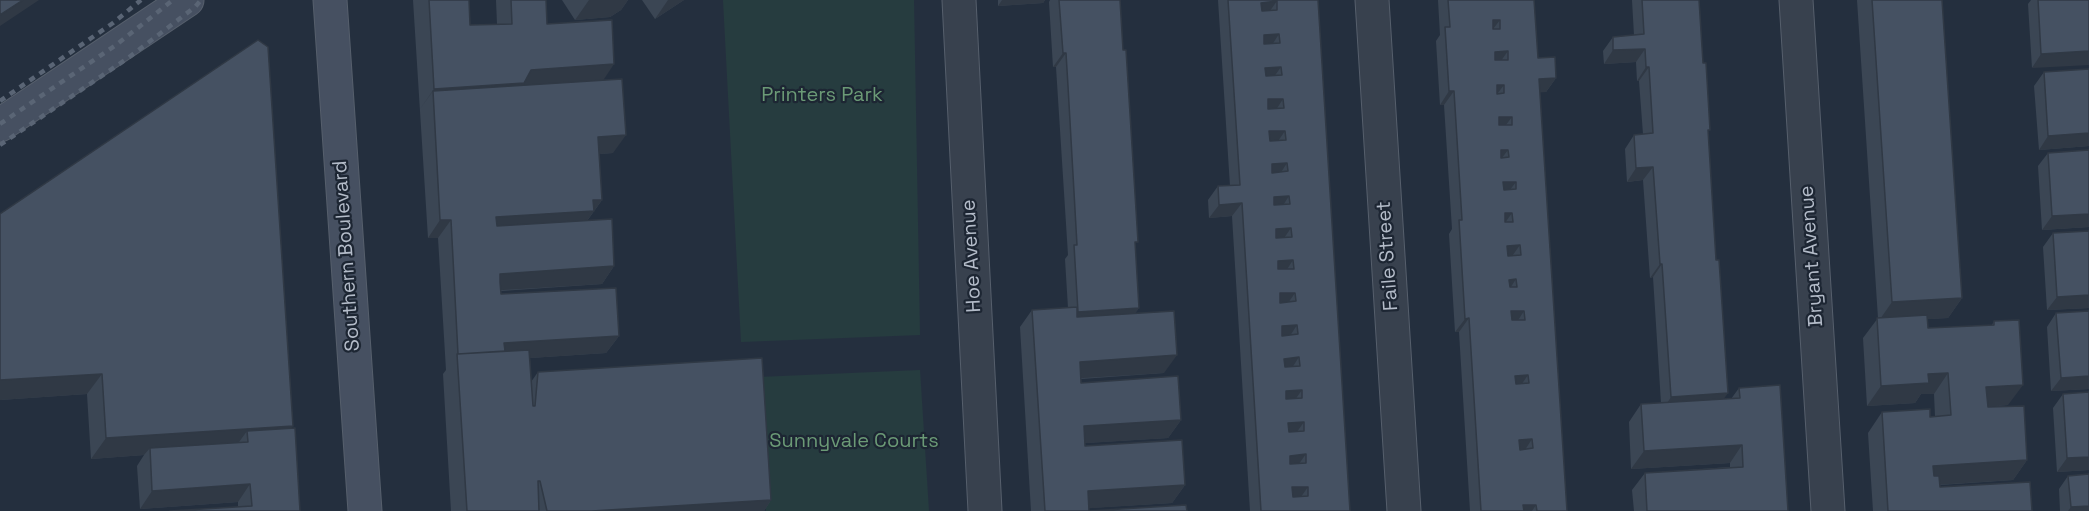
<!DOCTYPE html>
<html>
<head>
<meta charset="utf-8">
<style>
  body { margin:0 }
  canvas { display:block; background:#242f3e }
</style>
</head>
<body>
<canvas width="2089" height="511"></canvas>
<script>
const g = document.querySelector('canvas').getContext('2d');
g.lineJoin = 'round';
function fill(path, color) { g.fillStyle = color; g.fill(path, 'evenodd'); }
function strokePath(path, color, width, dash) { g.strokeStyle = color; g.lineWidth = width; g.lineCap = dash ? 'butt' : 'round'; g.setLineDash(dash || []); g.stroke(path); }
function drawText(font, color, halo, rows, align = 'center') {
  g.font = font + ' "Space Grotesk",sans-serif'; g.lineWidth = 4.5; g.setLineDash([]); g.textBaseline = 'middle'; g.strokeStyle = halo; g.fillStyle = color; for (const [text, x, y, turn = 0] of rows) {
    g.save(); g.translate(x, y); g.rotate((+turn || 0) * Math.PI / 180); g.textAlign = isNaN(turn) ? turn : align; if (halo) g.strokeText(text, 0, 0); g.fillText(text, 0, 0); g.restore();
  }
}
fill(new Path2D(`
  M 723,0 L 914,0 L 920,335 L 741,342 Z
  M 920,370 L 929,511 L 766,511 L 759,377 Z`), '#263c3f');
const street = new Path2D(`
  M 959,0 L 985,511
  M 1372,0 L 1404,511
  M 1796,0 L 1828,511`);
const secondary = new Path2D(`
  M 330,0 L 365,511
  M 0,125 L 187,0`);
strokePath(street, '#565f6c', 35);
strokePath(secondary, '#565f6c', 35);
strokePath(street, '#38414e', 33);
strokePath(secondary, '#465061', 33);
strokePath(new Path2D(`
  M 0,101 L 113,23 L 141,0
  M 0,124 L 116,45 L 173,0
  M 0,145 L 128,58 L 195,7 L 201,0`), '#5a6575', 4.5, [6, 6]);
fill(new Path2D(`
  M 413,0 L 469,0 L 470,25 L 497,24 L 496,0 L 546,0 L 547,24 L 603,80 L 613,153 L 599,154 L 602,200 L 587,221 L 614,266 L 602,284 L 501,291 L 501,294 L 619,336 L 606,353 L 530,358 L 531,382 L 538,372 L 771,500 L 764,511 L 451,511 L 443,374 L 446,370 L 438,238 L 428,238 Z
  M 562,0 L 628,0 L 621,10 L 610,17 L 575,20 Z
  M 642,0 L 684,0 L 655,19 Z
  M 998,0 L 1045,0 L 1043,3 L 998,6 Z
  M 1050,0 L 1120,0 L 1139,308 L 1135,313 L 1164,373 L 1081,379 L 1081,383 L 1181,420 L 1168,438 L 1085,443 L 1085,446 L 1185,485 L 1172,503 L 1089,508 L 1089,511 L 1187,511 L 1031,511 L 1020,327 L 1032,310 L 1068,308 L 1065,259 L 1068,255 L 1056,67 L 1053,67 L 1049,2 Z
  M 1218,0 L 1318,0 L 1350,511 L 1250,511 L 1232,216 L 1209,218 L 1208,200 L 1218,186 L 1230,186 Z
  M 1438,0 L 1534,0 L 1538,58 L 1556,78 L 1546,92 L 1540,92 L 1567,511 L 1470,511 L 1459,332 L 1455,332 L 1449,234 L 1452,229 L 1444,105 L 1440,105 L 1436,41 L 1440,35 Z
  M 1632,0 L 1699,0 L 1724,399 L 1731,399 L 1739,388 L 1788,511 L 1634,511 L 1632,490 L 1645,473 L 1730,467 L 1730,463 L 1631,469 L 1629,422 L 1641,404 L 1661,403 L 1653,277 L 1650,278 L 1643,180 L 1627,182 L 1625,149 L 1634,135 L 1643,134 L 1639,81 L 1637,81 L 1636,62 L 1604,64 L 1603,51 L 1613,37 L 1634,35 Z
  M 1857,0 L 1942,0 L 1962,298 L 1948,318 L 1928,319 L 1928,328 L 1992,325 L 1994,321 L 2008,405 L 1988,407 L 2027,460 L 2013,480 L 1940,485 L 1940,487 L 2032,511 L 1873,511 L 1868,433 L 1882,412 L 1930,417 L 1935,416 L 1934,394 L 1921,394 L 1915,403 L 1867,406 L 1863,338 L 1878,318 Z
  M 2031,0 L 2089,0 L 2032,68 L 2028,4 Z
  M 2089,69 L 2089,146 L 2039,150 L 2034,86 L 2044,72 Z
  M 2048,153 L 2089,227 L 2042,230 L 2038,166 Z
  M 0,214 L 291,428 L 300,511 L 238,507 L 238,502 L 140,509 L 137,466 L 144,455 L 91,459 L 87,394 L 0,400 Z
  M 2053,233 L 2089,308 L 2047,310 L 2043,247 Z
  M 2089,311 L 2089,389 L 2051,391 L 2047,327 L 2056,313 Z
  M 2089,392 L 2089,470 L 2057,472 L 2053,408 L 2063,394 Z
  M 2068,476 L 2089,511 L 2060,511 L 2059,489 Z`), '#3b4654');
fill(new Path2D(`
  M 23,0 L 39,0 L 0,26 L 0,15 Z
  M 589,0 L 628,0 L 621,10 L 610,17 L 575,20 Z
  M 668,0 L 684,0 L 655,19 Z
  M 1002,0 L 1045,0 L 1043,3 L 998,6 Z
  M 1277,1 L 1267,15 L 1252,16 L 1261,3 Z
  M 1493,20 L 1500,20 L 1490,33 Z
  M 1279,34 L 1270,48 L 1254,49 L 1264,35 Z
  M 1645,49 L 1636,62 L 1604,64 L 1613,50 Z
  M 1508,51 L 1498,65 L 1485,66 L 1495,52 Z
  M 2089,51 L 2089,65 L 2032,68 L 2041,54 Z
  M 1063,53 L 1066,53 L 1056,67 L 1053,67 Z
  M 614,64 L 600,85 L 433,91 L 420,109 L 434,89 L 531,70 Z
  M 1281,67 L 1271,81 L 1256,81 L 1265,68 Z
  M 1646,67 L 1649,67 L 1639,81 L 1637,81 Z
  M 1556,78 L 1546,92 L 1529,93 L 1539,79 Z
  M 1497,85 L 1504,85 L 1494,98 Z
  M 1449,91 L 1454,91 L 1444,105 L 1440,105 Z
  M 1268,99 L 1283,99 L 1274,113 L 1258,113 Z
  M 1499,117 L 1512,117 L 1502,130 L 1489,131 Z
  M 1269,131 L 1285,131 L 1276,144 L 1260,145 Z
  M 2089,133 L 2089,146 L 2039,150 L 2048,136 Z
  M 626,135 L 613,153 L 586,155 L 598,137 Z
  M 1501,150 L 1508,150 L 1498,163 Z
  M 1287,163 L 1278,177 L 1262,177 L 1272,164 Z
  M 1653,167 L 1643,180 L 1627,182 L 1636,168 Z
  M 1503,182 L 1516,182 L 1506,195 L 1494,196 Z
  M 1289,196 L 1280,210 L 1264,211 L 1274,197 Z
  M 593,200 L 602,200 L 581,229 L 484,235 L 496,217 Z
  M 1242,203 L 1232,216 L 1209,218 L 1219,205 Z
  M 1505,213 L 1512,213 L 1502,227 Z
  M 2089,214 L 2089,227 L 2042,230 L 2052,216 Z
  M 440,220 L 451,220 L 438,238 L 428,238 Z
  M 1291,228 L 1282,241 L 1266,242 L 1276,229 Z
  M 1520,245 L 1510,259 L 1498,260 L 1507,246 Z
  M 1293,260 L 1284,274 L 1268,274 L 1278,261 Z
  M 1660,264 L 1662,264 L 1653,277 L 1650,278 Z
  M 614,266 L 602,284 L 487,291 L 500,274 Z
  M 1516,279 L 1507,293 L 1509,280 Z
  M 1280,293 L 1295,293 L 1286,306 L 1270,307 Z
  M 2089,295 L 2089,308 L 2047,310 L 2057,297 Z
  M 1962,298 L 1948,318 L 1878,322 L 1892,302 Z
  M 1139,308 L 1129,322 L 1069,326 L 1078,312 Z
  M 1511,311 L 1524,311 L 1515,325 L 1502,325 Z
  M 1469,318 L 1459,332 L 1455,332 L 1465,319 Z
  M 1297,325 L 1288,339 L 1272,339 L 1282,326 Z
  M 619,336 L 606,353 L 500,360 L 504,343 Z
  M 1177,355 L 1164,373 L 1067,379 L 1080,362 Z
  M 1299,357 L 1290,371 L 1274,372 L 1284,359 Z
  M 1948,373 L 1934,394 L 1921,394 L 1915,403 L 1867,406 L 1881,386 L 1928,374 Z
  M 102,374 L 87,394 L 0,400 L 0,380 Z
  M 1528,375 L 1519,388 L 1506,389 L 1515,376 Z
  M 2089,376 L 2089,389 L 2051,391 L 2061,378 Z
  M 2023,385 L 2008,405 L 1972,408 L 1986,387 Z
  M 1302,390 L 1292,404 L 1276,405 L 1286,391 Z
  M 1728,393 L 1718,407 L 1662,411 L 1671,397 Z
  M 1181,420 L 1168,438 L 1071,444 L 1084,426 Z
  M 1304,422 L 1294,436 L 1279,437 L 1288,423 Z
  M 293,426 L 279,446 L 248,442 L 247,431 L 234,449 L 150,448 L 144,455 L 91,459 L 106,438 Z
  M 1532,439 L 1523,453 L 1510,453 L 1519,440 Z
  M 1742,445 L 1730,463 L 1631,469 L 1644,451 Z
  M 1306,454 L 1296,468 L 1280,469 L 1290,456 Z
  M 2089,457 L 2089,470 L 2057,472 L 2067,458 Z
  M 2027,460 L 2013,480 L 1918,486 L 1933,466 Z
  M 250,484 L 238,502 L 140,509 L 152,491 Z
  M 1185,485 L 1172,503 L 1076,509 L 1088,491 Z
  M 1292,487 L 1308,487 L 1298,501 L 1283,501 Z
  M 771,500 L 764,511 L 592,511 Z
  M 1523,505 L 1536,505 L 1532,511 L 1519,511 Z
  M 2089,506 L 2089,511 L 2068,511 L 2071,507 Z`), '#303945');
const building = new Path2D(`
  M 0,0 L 23,0 L 0,15 Z
  M 429,0 L 469,0 L 470,25 L 512,24 L 511,0 L 546,0 L 547,24 L 612,20 L 614,64 L 531,70 L 524,83 L 434,89 Z
  M 1059,0 L 1120,0 L 1123,50 L 1126,50 L 1138,242 L 1135,242 L 1139,308 L 1078,312 L 1074,245 L 1077,245 L 1068,86 L 1066,53 L 1063,53 Z
  M 1228,0 L 1318,0 L 1350,511 L 1261,511 L 1242,203 L 1219,205 L 1218,186 L 1240,185 ZM 1277,1 L 1277,10 L 1262,11 L 1261,3 ZM 1279,34 L 1280,43 L 1264,44 L 1264,35 ZM 1281,67 L 1282,75 L 1266,76 L 1265,68 ZM 1268,99 L 1283,99 L 1284,108 L 1268,109 ZM 1269,131 L 1285,131 L 1286,140 L 1270,141 ZM 1287,163 L 1288,171 L 1272,173 L 1272,164 ZM 1289,196 L 1290,204 L 1274,205 L 1274,197 ZM 1291,228 L 1292,237 L 1276,238 L 1276,229 ZM 1293,260 L 1294,269 L 1278,269 L 1278,261 ZM 1280,293 L 1295,293 L 1296,301 L 1280,303 ZM 1297,325 L 1298,334 L 1282,336 L 1282,326 ZM 1299,357 L 1300,366 L 1285,367 L 1284,359 ZM 1302,390 L 1302,398 L 1286,399 L 1286,391 ZM 1304,422 L 1304,431 L 1289,432 L 1288,423 ZM 1306,454 L 1306,463 L 1290,464 L 1290,456 ZM 1292,487 L 1308,487 L 1308,496 L 1293,497 Z
  M 1448,0 L 1534,0 L 1538,58 L 1555,57 L 1556,78 L 1539,79 L 1567,511 L 1537,511 L 1536,505 L 1523,505 L 1524,511 L 1481,511 L 1469,318 L 1465,319 L 1459,220 L 1462,220 L 1454,91 L 1449,91 L 1445,27 L 1450,27 ZM 1493,20 L 1500,20 L 1500,29 L 1493,29 ZM 1508,51 L 1508,60 L 1495,60 L 1495,52 ZM 1497,85 L 1504,85 L 1504,93 L 1497,94 ZM 1499,117 L 1512,117 L 1512,125 L 1499,125 ZM 1501,150 L 1508,150 L 1509,157 L 1501,158 ZM 1503,182 L 1516,182 L 1516,189 L 1504,190 ZM 1505,213 L 1512,213 L 1513,222 L 1505,222 ZM 1520,245 L 1521,255 L 1508,256 L 1507,246 ZM 1516,279 L 1517,287 L 1510,287 L 1509,280 ZM 1511,311 L 1524,311 L 1525,320 L 1512,320 ZM 1528,375 L 1529,383 L 1516,384 L 1515,376 ZM 1532,439 L 1533,448 L 1520,450 L 1519,440 Z
  M 1642,0 L 1699,0 L 1703,63 L 1706,63 L 1710,130 L 1708,130 L 1716,260 L 1719,260 L 1728,393 L 1671,397 L 1662,264 L 1660,264 L 1653,167 L 1636,168 L 1634,135 L 1653,133 L 1649,67 L 1646,67 L 1645,49 L 1613,50 L 1613,37 L 1644,34 Z
  M 1872,0 L 1942,0 L 1962,298 L 1892,302 Z
  M 2038,0 L 2089,0 L 2089,51 L 2041,54 Z
  M 258,40 L 268,47 L 293,426 L 106,438 L 102,374 L 0,380 L 0,214 Z
  M 2089,69 L 2089,133 L 2048,136 L 2044,72 Z
  M 622,79 L 626,135 L 598,137 L 602,200 L 593,200 L 594,211 L 496,217 L 497,226 L 612,219 L 614,266 L 500,274 L 500,282 L 501,294 L 616,288 L 619,336 L 504,343 L 505,351 L 458,354 L 451,220 L 440,220 L 433,91 Z
  M 2089,150 L 2089,214 L 2052,216 L 2048,153 Z
  M 2089,231 L 2089,295 L 2057,297 L 2053,233 Z
  M 1077,307 L 1077,317 L 1174,311 L 1177,355 L 1080,362 L 1081,383 L 1178,376 L 1181,420 L 1084,426 L 1085,446 L 1182,440 L 1185,485 L 1088,491 L 1089,511 L 1186,505 L 1187,511 L 1045,511 L 1032,310 Z
  M 2089,311 L 2089,376 L 2061,378 L 2056,313 Z
  M 1927,315 L 1928,328 L 1994,325 L 1994,321 L 2019,320 L 2023,385 L 1986,387 L 1988,407 L 2024,406 L 2027,460 L 1933,466 L 1934,476 L 1939,476 L 1940,487 L 2030,482 L 2032,511 L 1888,511 L 1882,412 L 1930,409 L 1930,417 L 1951,415 L 1948,373 L 1928,374 L 1929,383 L 1881,386 L 1877,318 Z
  M 529,350 L 533,406 L 535,406 L 538,372 L 762,358 L 771,500 L 592,511 L 547,511 L 540,481 L 538,481 L 539,511 L 467,511 L 457,354 Z
  M 1780,385 L 1788,511 L 1647,511 L 1645,473 L 1743,467 L 1742,445 L 1644,451 L 1641,404 L 1740,398 L 1739,388 Z
  M 2089,392 L 2089,457 L 2067,458 L 2063,394 Z
  M 295,428 L 300,511 L 170,511 L 252,506 L 250,484 L 152,491 L 150,448 L 248,442 L 247,431 Z
  M 2089,474 L 2089,506 L 2071,507 L 2068,476 Z`);
fill(building, '#455162');
strokePath(building, '#303945', 1.5);
drawText('20px', '#6b9a76', '#1d2633', [
  ["Printers Park",822,96],
  ["Sunnyvale Courts",854,442]
]);
drawText('20px', '#b4bcc9', '#1d2633', [
  ["Southern Boulevard",347,256,-94],
  ["Hoe Avenue",972,256,-93],
  ["Faile Street",1388,256,-94],
  ["Bryant Avenue",1812,256,-94]
]);
</script>
</body>
</html>
